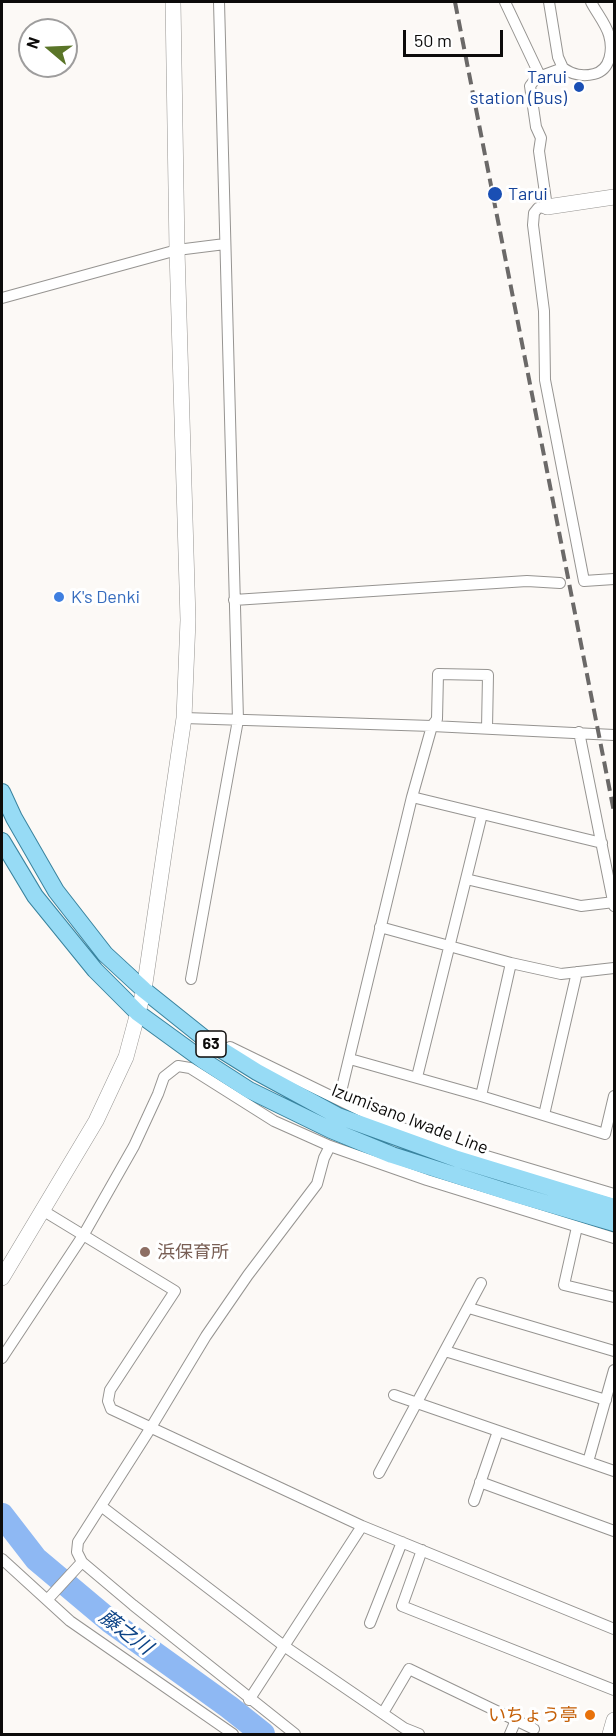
<!DOCTYPE html>
<html>
<head>
<meta charset="utf-8">
<style>
  body { margin:0 }
  #map { position:relative; width:616px; height:1736px; overflow:hidden; background:#fcf9f6; font-family:Barlow,sans-serif }
  canvas { display:block }
  .frame { position:absolute; inset:0; border:3px solid #0c0b0a; pointer-events:none }
  .north { position:absolute; left:18px; top:18px; width:60px; height:60px; box-sizing:border-box; background:#fff; border:2px solid #9e9d9d; border-radius:50%; rotate:289deg; font-size:16px; font-weight:700; line-height:24px; text-align:center; color:#0c0b0a }
  .north::after { content:''; display:block; margin:auto; width:21px; height:27px; background:#5a7528; clip-path:polygon(50% 0,100% 100%,50% 72%,0 100%) }
  .scale { position:absolute; left:403px; top:30px; width:100px; height:27px; box-sizing:border-box; border:3px solid #0c0b0a; border-top:0; padding-left:8px; font-size:18px; line-height:21px; white-space:nowrap; color:#0c0b0a; -webkit-text-stroke:4px #fff; paint-order:stroke }
</style>
</head>
<body>
<div id="map">
<canvas width="616" height="1736"></canvas>
<div class="frame"></div>
<div class="north">N</div>
<div class="scale">50 m</div>
</div>
<script>
const g = document.querySelector('canvas').getContext('2d');
g.lineJoin = 'round';
function strokePath(path, color, width, dash) { g.strokeStyle = color; g.lineWidth = width; g.lineCap = dash ? 'butt' : 'round'; g.setLineDash(dash || []); g.stroke(path); }
function drawText(font, color, halo, rows, align = 'center') {
  g.font = font + ' Barlow,"Noto Sans JP",sans-serif'; g.lineWidth = 6; g.setLineDash([]); g.textBaseline = 'middle'; g.strokeStyle = halo; g.fillStyle = color; for (const [text, x, y, turn = 0] of rows) {
    g.save(); g.translate(x, y); g.rotate((+turn || 0) * Math.PI / 180); g.textAlign = isNaN(turn) ? turn : align; if (halo) g.strokeText(text, 0, 0); g.fillText(text, 0, 0); g.restore();
  }
}
strokePath(new Path2D(`
  M 2,1515 L 36,1559 L 111,1622 L 229,1707 L 263,1734`), '#8eb8f3', 24);
const street = new Path2D(`
  M 505,2 L 540,76
  M 549,2 L 558,57 L 563,68 C 573,75 582,77 594,74 C 611,70 613,49 609,35 C 606,24 596,12 591,2
  M 563,68 L 536,78 L 530,86 L 536,127 L 541,138 L 539,151 L 547,207 L 538,208 L 534,213 L 533,225 L 544,311 L 545,380 L 584,581 L 614,579
  M 2,298 L 177,250 L 225,244
  M 234,600 L 527,581 L 560,583
  M 184,718 L 432,726 L 614,735
  M 579,732 L 614,906
  M 412,797 L 602,843
  M 466,879 L 482,814
  M 380,927 L 511,963 L 561,974 L 614,968
  M 191,979 L 238,720 L 219,2
  M 230,1047 L 378,1119 L 443,1143 L 614,1194
  M 350,1059 L 481,1096 L 605,1134 L 614,1096
  M 417,1077 L 466,879 L 581,906 L 614,902
  M 481,1096 L 511,963
  M 339,1100 L 412,797 L 432,726 L 437,719 L 438,674 L 488,675 L 487,728
  M 544,1115 L 577,972
  M 42,1210 L 175,1291 L 110,1390 L 108,1401 L 111,1409 L 362,1526 L 614,1629
  M 577,1227 L 564,1285 L 614,1297
  M 469,1308 L 614,1351
  M 445,1351 L 606,1400
  M 2,1358 L 84,1234 L 134,1146 L 158,1094 L 164,1077 L 178,1066 L 190,1068 L 274,1121 L 330,1146 L 427,1180 L 614,1238
  M 394,1395 L 614,1471
  M 588,1462 L 614,1370
  M 379,1473 L 481,1283
  M 480,1482 L 614,1531
  M 474,1501 L 498,1431
  M 101,1506 L 284,1646 L 404,1728 L 419,1734
  M 422,1550 L 402,1606 L 614,1690
  M 2,1559 L 70,1621 L 233,1734
  M 47,1600 L 82,1562
  M 370,1623 L 402,1542
  M 249,1700 L 362,1526
  M 383,1713 L 409,1669 L 534,1729
  M 295,1734 L 133,1605 L 82,1562 L 77,1552 L 78,1542 L 150,1429 L 206,1336 L 248,1275 L 317,1184 L 324,1158 L 330,1146
  M 510,1734 L 516,1720`);
const secondary = new Path2D(`
  M 547,207 L 614,197
  M 2,1278 L 96,1121 L 126,1057 L 144,990 L 184,718 L 188,620 L 177,250 L 173,2
  M 610,1734 L 614,1720`);
const primary = new Path2D(`
  M 2,792 L 14,818 L 56,891 L 105,954 L 144,990 L 209,1042 L 257,1072 L 338,1116 L 457,1159 L 614,1207
  M 2,841 L 35,896 L 95,970 L 138,1013 L 204,1061 L 249,1090 L 331,1130 L 392,1155 L 508,1192 L 614,1223`);
strokePath(street, '#969491', 12);
strokePath(secondary, '#969491', 16);
strokePath(primary, '#39839e', 18);
strokePath(street, '#fff', 10);
strokePath(secondary, '#fff', 15);
strokePath(primary, '#97dbf5', 16);
strokePath(new Path2D(`
  M 455,2 L 614,812`), '#6b6968', 4, [12, 6]);
for (const [x, y, r, color] of [
  [579,87,6,"#1a4fb4"],
  [495,194,8,"#1a4fb4"],
  [59,597,6,"#3f7fe0"],
  [145,1252,6,"#8d6e63"],
  [590,1715,6,"#e8710a"]
]) { const dot = new Path2D(); dot.arc(x, y, r, 0, 2 * Math.PI); g.fillStyle = color; g.fill(dot); strokePath(dot, '#fff', 2); }
for (const [x, y, w] of [
  [211,1044,30]
]) { const box = new Path2D(); box.roundRect(x - w / 2, y - 13, w, 26, 4.5); g.fillStyle = '#fff'; g.fill(box); strokePath(box, '#0c0b0a', 1.5); }
drawText('bold 16px', '#0c0b0a', null, [
  ["63",211,1044]
]);
drawText('18px', '#164399', '#fff', [
  ["Tarui",567,77],
  ["station (Bus)",567,98],
  ["Tarui",508,194,"left"]
], 'right');
drawText('18px', '#366cbe', '#fff', [
  ["K's Denki",71,597]
], 'left');
drawText('18px', '#0c0b0a', '#fff', [
  ["Izumisano Iwade Line",410,1119,21]
]);
drawText('18px', '#785e54', '#fff', [
  ["浜保育所",157,1252]
], 'left');
drawText('18px', '#c56008', '#fff', [
  ["いちょう亭",578,1715]
], 'right');
drawText('italic 20px', '#0c4386', '#fff', [
  ["藤之川",126,1632,37]
]);
</script>
</body>
</html>
